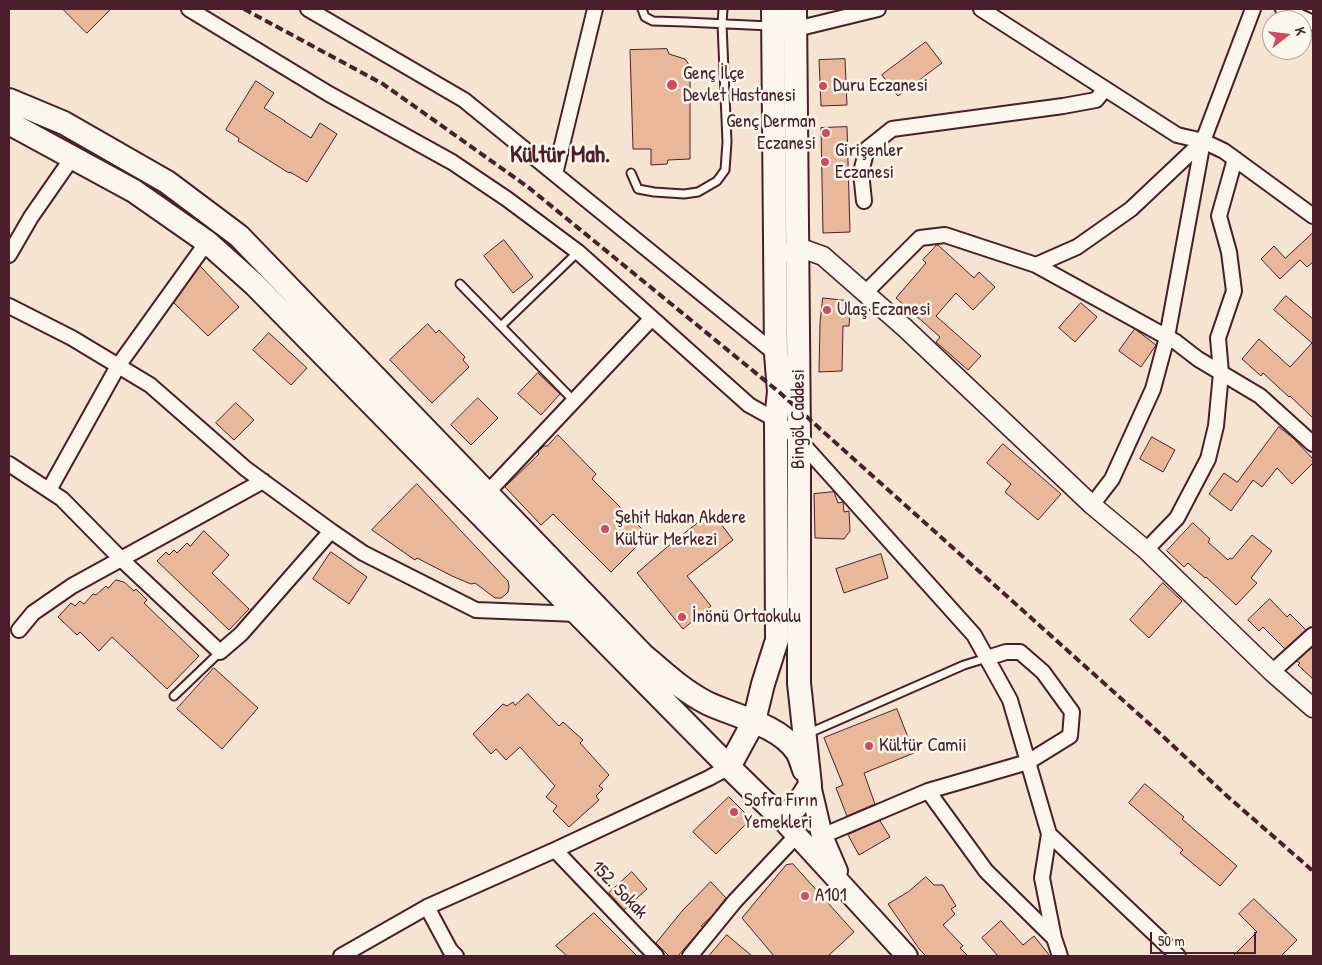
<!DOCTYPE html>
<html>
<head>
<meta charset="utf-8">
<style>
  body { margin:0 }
  #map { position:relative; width:1322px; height:965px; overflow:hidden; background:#f6e4d3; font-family:"Patrick Hand",sans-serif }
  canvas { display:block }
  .frame { position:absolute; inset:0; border:10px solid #4a1f2b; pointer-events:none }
  .north { position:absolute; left:1262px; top:10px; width:50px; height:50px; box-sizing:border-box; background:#fbf7ec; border:1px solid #b4a19f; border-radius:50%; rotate:74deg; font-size:14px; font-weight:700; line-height:20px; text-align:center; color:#4a1f2b }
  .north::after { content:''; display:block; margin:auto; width:18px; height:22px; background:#d1495b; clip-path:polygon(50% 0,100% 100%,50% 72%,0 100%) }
  .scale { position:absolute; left:1150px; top:932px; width:106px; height:22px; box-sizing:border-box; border:2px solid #4a1f2b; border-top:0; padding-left:6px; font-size:15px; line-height:18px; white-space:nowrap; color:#4a1f2b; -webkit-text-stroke:4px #fbf7ec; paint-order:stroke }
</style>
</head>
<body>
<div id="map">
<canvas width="1322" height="965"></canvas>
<div class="frame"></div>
<div class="north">K</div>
<div class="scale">50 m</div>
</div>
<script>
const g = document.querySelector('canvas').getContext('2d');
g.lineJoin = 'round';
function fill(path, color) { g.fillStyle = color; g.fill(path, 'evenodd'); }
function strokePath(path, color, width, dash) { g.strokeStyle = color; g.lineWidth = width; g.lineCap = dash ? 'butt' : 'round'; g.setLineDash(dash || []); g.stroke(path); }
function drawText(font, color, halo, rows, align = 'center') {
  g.font = font + ' "Patrick Hand",sans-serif'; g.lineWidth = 5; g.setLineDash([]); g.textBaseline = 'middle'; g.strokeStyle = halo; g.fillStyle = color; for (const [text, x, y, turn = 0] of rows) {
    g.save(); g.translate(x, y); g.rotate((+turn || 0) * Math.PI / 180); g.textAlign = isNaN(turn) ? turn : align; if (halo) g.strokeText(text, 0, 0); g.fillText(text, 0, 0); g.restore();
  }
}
const building = new Path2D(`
  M 63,9 L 111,9 L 87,33 Z
  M 926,42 L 942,63 L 898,96 L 882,75 Z
  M 667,49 L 669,54 L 685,59 L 690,66 L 690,159 L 668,160 L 667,164 L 651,165 L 651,149 L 633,149 L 630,50 Z
  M 845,59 L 847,105 L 821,106 L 819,60 Z
  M 256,81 L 274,93 L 264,108 L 285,121 L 284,121 L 311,138 L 320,123 L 337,134 L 307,182 L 290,172 L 289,173 L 238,141 L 239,138 L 226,130 Z
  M 847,127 L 850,232 L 823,233 L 821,128 Z
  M 1313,233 L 1313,262 L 1307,267 L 1300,260 L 1280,279 L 1261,259 L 1274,246 L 1285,258 Z
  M 504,240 L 533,277 L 513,293 L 484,256 Z
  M 937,245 L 938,245 L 974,278 L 979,272 L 995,287 L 973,310 L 956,293 L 936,316 L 981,356 L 968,370 L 936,342 L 940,337 L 896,298 L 926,263 L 923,260 Z
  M 200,266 L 239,307 L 208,336 L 174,303 Z
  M 1286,296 L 1313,319 L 1313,418 L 1290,396 L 1289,397 L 1263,373 L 1261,376 L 1242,359 L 1259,339 L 1290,367 L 1312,343 L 1274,310 Z
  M 823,298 L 851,301 L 849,326 L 843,326 L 842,371 L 819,372 L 820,323 Z
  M 1081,303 L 1097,317 L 1075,342 L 1059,328 Z
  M 428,324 L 436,333 L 439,330 L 465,357 L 463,360 L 469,367 L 432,403 L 390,360 Z
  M 1135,329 L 1156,345 L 1141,367 L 1119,351 Z
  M 269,333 L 307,368 L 291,385 L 253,350 Z
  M 538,373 L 560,394 L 541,415 L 518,394 Z
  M 478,398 L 498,418 L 471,445 L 451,425 Z
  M 236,403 L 254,420 L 234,440 L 216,423 Z
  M 1279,427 L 1293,438 L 1313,459 L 1313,463 L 1292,484 L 1277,468 L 1262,487 L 1253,480 L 1231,511 L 1209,494 L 1224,473 L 1237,482 Z
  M 558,435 L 596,474 L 592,479 L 648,535 L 611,572 L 553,514 L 541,525 L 505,487 L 539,454 L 538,452 L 544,446 L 547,446 Z
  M 1152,437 L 1175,450 L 1163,472 L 1140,459 Z
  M 1003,444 L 1061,494 L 1038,520 L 1005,492 L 1011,484 L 987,463 Z
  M 417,484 L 508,581 L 509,587 L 508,592 L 505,595 L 501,598 L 495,598 L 475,583 L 471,584 L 452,576 L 417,558 L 415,560 L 372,530 Z
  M 834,492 L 838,503 L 843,502 L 844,512 L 849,511 L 850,531 L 844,539 L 815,538 L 814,494 Z
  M 712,512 L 733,540 L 687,576 L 711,606 L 683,629 L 637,573 L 673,542 Z
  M 1193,523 L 1210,539 L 1208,542 L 1228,560 L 1230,558 L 1232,559 L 1252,535 L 1272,551 L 1251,578 L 1257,583 L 1236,605 L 1206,577 L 1205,578 L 1188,563 L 1184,567 L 1167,551 Z
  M 204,531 L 229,555 L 212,573 L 249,609 L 229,630 L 157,561 L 166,552 L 169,555 L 174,550 L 177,553 L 187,543 L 190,546 Z
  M 331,552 L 367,577 L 349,604 L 313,579 Z
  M 881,554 L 888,578 L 844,593 L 836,569 Z
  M 116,580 L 124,582 L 134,591 L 136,589 L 147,600 L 144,603 L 199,656 L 167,689 L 112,637 L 99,651 L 80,632 L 77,635 L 58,617 L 71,603 L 75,606 L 80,601 L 84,604 L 93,594 L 96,595 L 106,586 L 108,588 Z
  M 1163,583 L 1182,601 L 1149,638 L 1130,620 Z
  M 1270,599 L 1287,617 L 1290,614 L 1306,630 L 1285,649 L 1263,627 L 1259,631 L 1248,620 Z
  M 1313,647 L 1313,679 L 1298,665 L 1300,663 L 1297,661 Z
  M 214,668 L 258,708 L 222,749 L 177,709 Z
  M 528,694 L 559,726 L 563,722 L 583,740 L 580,743 L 609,775 L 599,786 L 603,789 L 596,796 L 599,800 L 569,827 L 553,811 L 557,806 L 546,797 L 555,786 L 520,747 L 506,760 L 496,749 L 491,754 L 473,734 L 503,704 L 507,706 L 513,702 L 515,705 Z
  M 897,709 L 914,753 L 864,773 L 875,804 L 847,816 L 836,788 L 843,785 L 824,738 Z
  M 1145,784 L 1184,817 L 1182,819 L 1237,866 L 1220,886 L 1180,853 L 1183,850 L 1129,803 Z
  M 729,797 L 751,819 L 716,854 L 693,832 Z
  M 880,821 L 890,837 L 859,855 L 848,835 Z
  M 793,864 L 854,932 L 828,956 L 774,956 L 742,918 L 786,865 Z
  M 632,872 L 647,889 L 624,910 L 609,893 Z
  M 926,877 L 934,885 L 943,885 L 956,906 L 951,909 L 955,914 L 943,925 L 963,946 L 960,948 L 968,956 L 926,956 L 920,950 L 888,904 L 908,892 Z
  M 711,882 L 726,898 L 712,916 L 701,926 L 703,927 L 678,956 L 669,956 L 656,943 L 683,910 Z
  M 1254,899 L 1297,940 L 1281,956 L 1233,956 L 1257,932 L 1239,914 Z
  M 594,913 L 637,956 L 567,956 L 556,946 Z
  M 1001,921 L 1023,945 L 1034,936 L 1050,956 L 998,956 L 982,938 Z
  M 727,935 L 752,956 L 709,956 Z`);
fill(building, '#e9b89a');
strokePath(building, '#4a1f2b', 1);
const service = new Path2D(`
  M 642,9 L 645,17 L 653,21 L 685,22 L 770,26
  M 631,173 L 638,189 L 654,192 L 684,194 L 698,192 L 717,181 L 725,170 L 727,142 L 722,24 L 723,9
  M 460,284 L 574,401
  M 501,326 L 578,252
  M 174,696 L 220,652
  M 807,734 L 964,665 L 987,658`);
const minor = new Path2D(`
  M 189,9 L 329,94 L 452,162 L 507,199 L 578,252 L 749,405 L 776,420 L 799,440 L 974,635 L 1010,700 L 1049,834 L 1042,878 L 1054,938 L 1060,956
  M 308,9 L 464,100 L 776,354
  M 981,9 L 1177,135 L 1203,141 L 1224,151 L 1313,216
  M 1283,9 L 1313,23
  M 796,29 L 878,9
  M 555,174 L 595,9
  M 864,201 L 861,172 L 867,149 L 892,129 L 1063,106 L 1096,100 L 1105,89
  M 9,255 L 31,217 L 72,158
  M 1036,265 L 1077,247 L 1131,209 L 1203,141
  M 865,293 L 920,238 L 945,235 L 1036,265 L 1176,342 L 1198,359 L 1260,396 L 1313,444
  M 9,306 L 72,338 L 150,385 L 246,469 L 331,531 L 363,553 L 476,610 L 578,614
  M 9,464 L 62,499 L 121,559 L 220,652 L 241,634 L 331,531
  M 49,490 L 118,366 L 207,242
  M 487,493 L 652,318
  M 1092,505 L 1112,479 L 1153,389 L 1167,337 L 1203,141 L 1253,9
  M 1146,550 L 1177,518 L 1208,459 L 1216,426 L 1221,373 L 1218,338 L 1234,291 L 1229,252 L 1219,216 L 1235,159
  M 19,630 L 33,613 L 72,586 L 263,481
  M 1272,672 L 1313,635
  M 928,791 L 986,871 L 1054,938
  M 1049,834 L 1178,956
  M 822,836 L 928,791 L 1028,762 L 1070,736 L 1072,712 L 1043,672 L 1020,652 L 1006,652 L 987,658
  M 555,850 L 656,956
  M 427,907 L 450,950 L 456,956
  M 341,956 L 427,907 L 555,850 L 709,778 L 729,767
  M 690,956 L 735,901 L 797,835`);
const tertiary = new Path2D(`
  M 789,253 L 798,247 L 823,256 L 905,328 L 1092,505 L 1146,550 L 1272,672 L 1313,708`);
const secondary = new Path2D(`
  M 810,785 L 822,836 L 837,871
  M 780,817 L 907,956`);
const primary = new Path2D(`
  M 9,100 L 64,123 L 167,182 L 239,236 L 642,654 C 663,672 682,690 707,703 C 734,716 780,725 797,752 C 800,757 802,764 804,770
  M 9,123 L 134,191 L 207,242 L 254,284 L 578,614 L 729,767 L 780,817 L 796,807 L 810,785 L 799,683 L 799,440 L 795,9
  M 729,767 L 754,721 L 763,684 L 777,640 L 776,420 L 779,392 L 776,354 L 773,9`);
strokePath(service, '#4a1f2b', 11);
strokePath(minor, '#4a1f2b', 18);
strokePath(tertiary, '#4a1f2b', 21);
strokePath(secondary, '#4a1f2b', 24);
strokePath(primary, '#4a1f2b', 26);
strokePath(service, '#fbf7ec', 7);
strokePath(minor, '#fbf7ec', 14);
strokePath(tertiary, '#fbf7ec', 18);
strokePath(secondary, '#fbf7ec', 20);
strokePath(primary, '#fbf7ec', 22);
strokePath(new Path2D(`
  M 244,9 L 383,84 L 528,187 L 779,392 L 1154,728 L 1227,796 L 1313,871`), '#4a1f2b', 4, [8, 4]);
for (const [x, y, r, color] of [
  [672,85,6,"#d1495b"],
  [823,86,5,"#d1495b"],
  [826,133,5,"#d1495b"],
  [825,162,5,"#d1495b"],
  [827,310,5,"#d1495b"],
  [605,529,5,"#d1495b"],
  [682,617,5,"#d1495b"],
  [869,746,5,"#d1495b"],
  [734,812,5,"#d1495b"],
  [805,896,5,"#d1495b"]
]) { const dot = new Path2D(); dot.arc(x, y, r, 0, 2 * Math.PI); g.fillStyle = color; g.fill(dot); strokePath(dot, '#fbf7ec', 2); }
drawText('19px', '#4a1f2b', '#fbf7ec', [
  ["Genç İlçe",683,74],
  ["Devlet Hastanesi",683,96],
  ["Duru Eczanesi",833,86],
  ["Genç Derman",816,122,"right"],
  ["Eczanesi",816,144,"right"],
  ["Girişenler",835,151],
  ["Eczanesi",835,173],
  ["Ulaş Eczanesi",837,310],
  ["Şehit Hakan Akdere",615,518],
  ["Kültür Merkezi",615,540],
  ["İnönü Ortaokulu",692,617],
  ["Kültür Camii",879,746],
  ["Sofra Fırın",744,801],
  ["Yemekleri",744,823],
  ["A101",815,896]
], 'left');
drawText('19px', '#4a1f2b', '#fbf7ec', [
  ["Bingöl Caddesi",799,419,-90],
  ["152. Sokak",619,890,46]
]);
drawText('bold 24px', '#4a1f2b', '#fbf7ec', [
  ["Kültür Mah.",560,156]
]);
</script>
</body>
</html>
